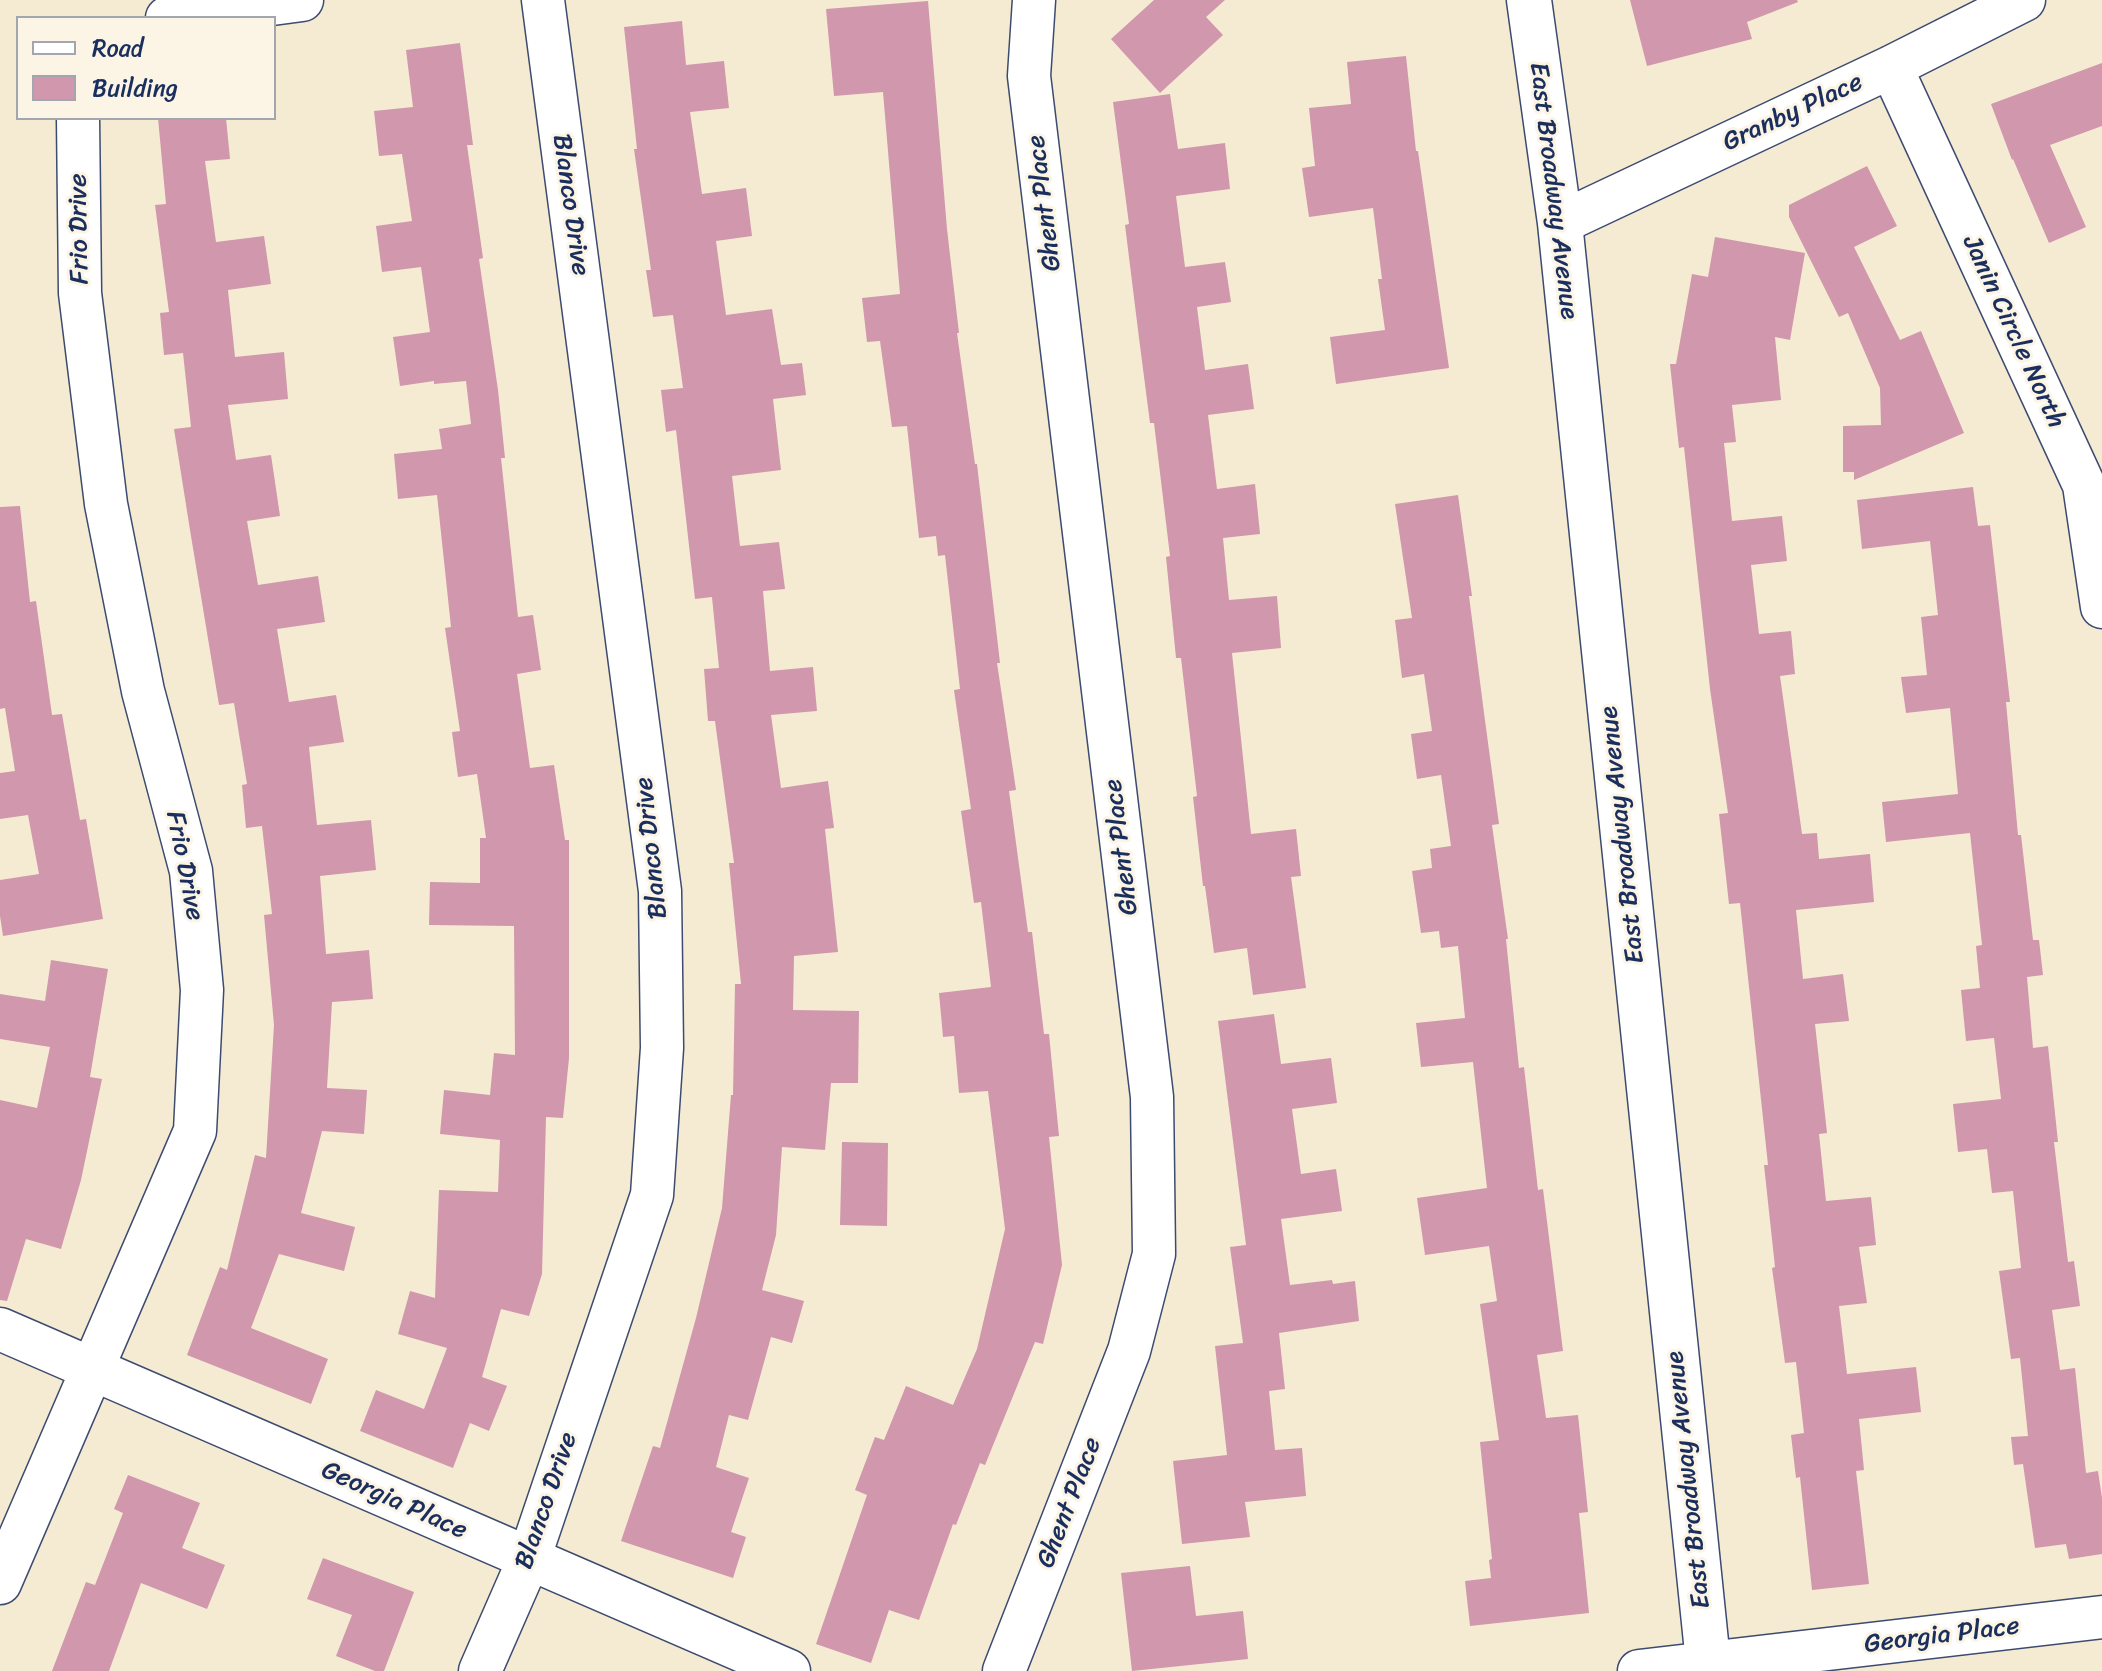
<!DOCTYPE html>
<html>
<head>
<meta charset="utf-8">
<style>
  body { margin:0 }
  #map { position:relative; width:2102px; height:1671px; overflow:hidden; background:#f5ebd3; font-family:Sriracha,sans-serif }
  canvas { display:block }
  .legend { position:absolute; left:16px; top:16px; width:260px; height:104px; box-sizing:border-box; background:#fcf5e5; border:2px solid #a2a6af; margin:0; padding:10px 14px; list-style:none; font-size:24px; color:#1b2f5e }
  .legend li { display:flex; align-items:center; gap:16px; height:40px }
  .legend b { width:40px; border:2px solid #a2a6af }
</style>
</head>
<body>
<div id="map">
<canvas width="2102" height="1671"></canvas>
<ul class="legend">
<li><b style="height:10px;background:#fff"></b>Road</li>
<li><b style="height:22px;background:#d097ad"></b>Building</li>
</ul>
</div>
<script>
const g = document.querySelector('canvas').getContext('2d');
g.lineJoin = 'round';
function fill(path, color) { g.fillStyle = color; g.fill(path, 'evenodd'); }
function strokePath(path, color, width, dash) { g.strokeStyle = color; g.lineWidth = width; g.lineCap = dash ? 'butt' : 'round'; g.setLineDash(dash || []); g.stroke(path); }
function drawText(font, color, halo, rows, align = 'center') {
  g.font = font + ' Sriracha,sans-serif'; g.lineWidth = 6; g.setLineDash([]); g.textBaseline = 'middle'; g.strokeStyle = halo; g.fillStyle = color; for (const [text, x, y, turn = 0] of rows) {
    g.save(); g.translate(x, y); g.rotate((+turn || 0) * Math.PI / 180); g.textAlign = isNaN(turn) ? turn : align; if (halo) g.strokeText(text, 0, 0); g.fillText(text, 0, 0); g.restore();
  }
}
fill(new Path2D(`
  M 1154,0 L 1225,0 L 1206,17 L 1223,35 L 1160,93 L 1111,39 Z
  M 1630,0 L 1797,0 L 1798,2 L 1747,22 L 1752,39 L 1647,66 Z
  M 928,1 L 947,229 L 959,333 L 957,333 L 975,464 L 977,464 L 1000,663 L 997,663 L 1016,790 L 1009,791 L 1028,932 L 1032,932 L 1044,1034 L 1049,1034 L 1059,1136 L 1049,1137 L 1062,1265 L 1043,1344 L 1035,1342 L 985,1465 L 980,1463 L 956,1525 L 953,1524 L 919,1620 L 889,1610 L 871,1663 L 816,1644 L 867,1495 L 855,1490 L 875,1437 L 884,1440 L 906,1386 L 953,1405 L 977,1349 L 1005,1229 L 988,1091 L 959,1093 L 954,1036 L 943,1037 L 939,993 L 991,987 L 981,902 L 974,903 L 961,811 L 971,809 L 954,690 L 960,689 L 945,555 L 938,556 L 936,536 L 919,538 L 907,426 L 892,427 L 880,341 L 867,342 L 862,298 L 900,294 L 883,92 L 834,96 L 826,9 Z
  M 682,21 L 686,65 L 724,61 L 729,108 L 690,112 L 702,194 L 746,188 L 752,236 L 716,241 L 726,315 L 772,309 L 781,365 L 802,363 L 806,395 L 773,399 L 781,470 L 732,476 L 740,546 L 779,542 L 785,589 L 763,591 L 770,671 L 813,667 L 817,711 L 771,715 L 781,788 L 828,781 L 834,828 L 825,829 L 838,952 L 794,956 L 793,1010 L 859,1011 L 858,1083 L 831,1083 L 825,1150 L 782,1147 L 776,1235 L 762,1290 L 804,1301 L 792,1343 L 771,1337 L 748,1420 L 729,1415 L 716,1467 L 749,1478 L 731,1532 L 746,1537 L 733,1578 L 621,1541 L 653,1446 L 660,1448 L 696,1318 L 722,1208 L 731,1095 L 733,1095 L 735,984 L 741,984 L 729,863 L 734,863 L 715,721 L 708,721 L 704,669 L 719,668 L 712,597 L 695,599 L 676,430 L 666,432 L 661,390 L 683,388 L 673,315 L 653,317 L 646,270 L 651,270 L 634,149 L 637,149 L 624,27 Z
  M 460,43 L 473,145 L 467,145 L 483,258 L 479,259 L 498,390 L 505,458 L 501,458 L 518,617 L 533,615 L 541,670 L 517,674 L 530,768 L 554,765 L 565,840 L 569,840 L 569,1058 L 563,1118 L 546,1117 L 542,1274 L 529,1316 L 501,1309 L 482,1377 L 507,1386 L 489,1431 L 470,1423 L 453,1468 L 360,1431 L 376,1390 L 424,1409 L 447,1348 L 398,1334 L 410,1291 L 435,1298 L 439,1190 L 498,1192 L 500,1140 L 440,1134 L 444,1090 L 490,1095 L 494,1053 L 515,1055 L 514,926 L 429,925 L 430,882 L 480,883 L 480,838 L 486,838 L 477,774 L 458,777 L 452,732 L 460,731 L 445,628 L 451,627 L 437,495 L 398,499 L 394,454 L 442,449 L 439,429 L 471,424 L 466,381 L 434,384 L 434,381 L 400,386 L 393,337 L 430,332 L 421,267 L 382,272 L 376,226 L 412,221 L 402,154 L 379,156 L 374,111 L 413,107 L 406,50 Z
  M 1406,56 L 1416,151 L 1418,151 L 1449,368 L 1336,384 L 1330,337 L 1385,330 L 1378,279 L 1382,279 L 1373,208 L 1309,217 L 1302,168 L 1315,166 L 1309,108 L 1351,104 L 1347,62 Z
  M 2102,63 L 2102,126 L 2050,145 L 2086,227 L 2049,243 L 2013,159 L 2012,160 L 1991,104 Z
  M 1170,94 L 1178,149 L 1225,143 L 1230,189 L 1176,196 L 1185,267 L 1225,262 L 1231,302 L 1197,307 L 1205,370 L 1248,364 L 1254,409 L 1208,415 L 1217,489 L 1255,484 L 1260,534 L 1223,538 L 1229,600 L 1277,596 L 1281,648 L 1232,653 L 1251,834 L 1296,829 L 1301,876 L 1291,877 L 1306,988 L 1253,995 L 1247,948 L 1214,953 L 1205,886 L 1203,886 L 1193,797 L 1197,796 L 1181,658 L 1176,658 L 1166,557 L 1170,556 L 1154,423 L 1150,423 L 1139,338 L 1125,225 L 1129,224 L 1113,102 Z
  M 158,118 L 226,118 L 230,159 L 205,161 L 216,242 L 264,236 L 271,284 L 228,290 L 235,357 L 284,352 L 288,399 L 228,405 L 236,460 L 271,455 L 280,516 L 247,521 L 258,585 L 318,576 L 325,622 L 277,629 L 289,702 L 336,695 L 344,742 L 309,747 L 317,825 L 371,820 L 376,870 L 320,876 L 326,954 L 369,950 L 373,999 L 332,1002 L 327,1088 L 367,1090 L 364,1134 L 322,1131 L 301,1213 L 355,1227 L 344,1271 L 279,1254 L 251,1328 L 328,1359 L 311,1404 L 187,1355 L 220,1267 L 227,1270 L 255,1155 L 266,1158 L 274,1025 L 264,915 L 272,914 L 262,826 L 246,828 L 242,785 L 247,784 L 234,703 L 219,705 L 190,530 L 174,429 L 191,427 L 183,353 L 164,355 L 160,313 L 169,312 L 155,205 L 166,204 Z
  M 1867,166 L 1897,226 L 1854,247 L 1900,340 L 1921,331 L 1964,433 L 1854,480 L 1854,472 L 1843,472 L 1843,426 L 1881,425 L 1880,388 L 1848,313 L 1839,317 L 1789,217 L 1789,205 Z
  M 1715,237 L 1805,253 L 1790,340 L 1775,337 L 1781,400 L 1732,405 L 1736,442 L 1724,443 L 1732,521 L 1782,516 L 1787,561 L 1751,565 L 1759,634 L 1791,631 L 1795,674 L 1780,676 L 1802,834 L 1817,833 L 1819,859 L 1870,854 L 1874,902 L 1796,910 L 1803,979 L 1843,974 L 1849,1021 L 1815,1024 L 1827,1133 L 1819,1134 L 1826,1201 L 1871,1197 L 1876,1245 L 1859,1247 L 1867,1303 L 1839,1306 L 1847,1374 L 1916,1367 L 1921,1412 L 1859,1419 L 1864,1470 L 1856,1471 L 1869,1584 L 1812,1590 L 1800,1477 L 1796,1478 L 1791,1435 L 1804,1433 L 1796,1362 L 1785,1363 L 1772,1268 L 1775,1267 L 1764,1165 L 1768,1165 L 1740,903 L 1729,904 L 1719,814 L 1728,813 L 1710,689 L 1684,447 L 1679,448 L 1670,364 L 1676,364 L 1692,274 L 1708,277 Z
  M 1973,487 L 1978,526 L 1990,525 L 2010,702 L 2006,702 L 2018,835 L 2021,835 L 2033,940 L 2039,940 L 2043,975 L 2027,977 L 2033,1048 L 2048,1046 L 2058,1142 L 2054,1142 L 2068,1262 L 2074,1261 L 2080,1306 L 2052,1310 L 2060,1370 L 2075,1368 L 2086,1473 L 2098,1471 L 2102,1498 L 2102,1554 L 2069,1559 L 2066,1544 L 2035,1548 L 2023,1464 L 2014,1465 L 2011,1437 L 2028,1436 L 2020,1358 L 2011,1359 L 1999,1271 L 2021,1268 L 2013,1191 L 1992,1193 L 1987,1149 L 1958,1152 L 1953,1104 L 2001,1099 L 1994,1038 L 1966,1041 L 1961,990 L 1980,988 L 1976,946 L 1982,945 L 1970,833 L 1886,842 L 1882,802 L 1958,794 L 1950,708 L 1906,713 L 1901,677 L 1927,675 L 1921,617 L 1938,615 L 1930,541 L 1862,549 L 1857,500 Z
  M 1458,495 L 1472,596 L 1469,596 L 1484,713 L 1499,824 L 1492,825 L 1508,939 L 1506,939 L 1519,1068 L 1524,1067 L 1538,1190 L 1543,1189 L 1563,1351 L 1537,1355 L 1546,1418 L 1578,1415 L 1588,1512 L 1579,1513 L 1589,1613 L 1470,1626 L 1465,1581 L 1491,1578 L 1489,1560 L 1492,1559 L 1480,1442 L 1499,1440 L 1480,1304 L 1497,1301 L 1489,1246 L 1425,1255 L 1417,1198 L 1487,1188 L 1473,1062 L 1421,1067 L 1416,1023 L 1465,1018 L 1458,946 L 1441,948 L 1439,931 L 1421,933 L 1412,871 L 1432,868 L 1430,849 L 1451,846 L 1441,775 L 1417,779 L 1411,734 L 1432,731 L 1424,674 L 1402,678 L 1395,620 L 1412,618 L 1395,504 Z
  M 20,506 L 30,602 L 36,601 L 52,715 L 62,714 L 80,820 L 86,819 L 103,919 L 3,936 L 0,916 L 0,880 L 39,874 L 28,815 L 0,819 L 0,773 L 15,771 L 5,708 L 0,709 L 0,507 Z
  M 51,960 L 108,969 L 90,1077 L 102,1079 L 81,1180 L 61,1249 L 26,1239 L 7,1301 L 0,1300 L 0,1100 L 37,1108 L 50,1047 L 0,1039 L 0,994 L 45,1001 Z
  M 1274,1014 L 1281,1064 L 1331,1058 L 1337,1103 L 1292,1109 L 1301,1174 L 1336,1169 L 1342,1211 L 1281,1219 L 1290,1285 L 1332,1280 L 1333,1284 L 1355,1281 L 1359,1321 L 1279,1333 L 1285,1389 L 1269,1391 L 1275,1450 L 1302,1448 L 1306,1496 L 1245,1502 L 1250,1537 L 1182,1544 L 1173,1461 L 1227,1455 L 1215,1346 L 1243,1343 L 1230,1247 L 1246,1245 L 1218,1021 Z
  M 842,1142 L 888,1143 L 887,1226 L 840,1225 Z
  M 128,1475 L 200,1503 L 182,1548 L 225,1565 L 207,1609 L 141,1583 L 109,1671 L 52,1671 L 86,1582 L 95,1585 L 123,1513 L 114,1509 Z
  M 323,1558 L 414,1592 L 384,1671 L 375,1671 L 336,1656 L 352,1615 L 307,1599 Z
  M 1190,1566 L 1196,1616 L 1243,1611 L 1248,1659 L 1132,1671 L 1121,1573 Z`), '#d097ad');
const street = new Path2D(`
  M 167,18 L 302,0
  M 1891,67 L 2084,485 L 2102,607
  M 1560,223 L 1891,67 L 2024,0
  M 0,1329 L 789,1671
  M 0,1583 L 195,1131 L 202,990 L 191,871 L 143,691 L 106,504 L 80,293 L 78,118
  M 480,1671 L 529,1559 L 652,1195 L 662,1048 L 660,891 L 543,0
  M 1004,1671 L 1129,1351 L 1154,1254 L 1152,1097 L 1029,76 L 1034,0
  M 1639,1671 L 2102,1617`);
const secondary = new Path2D(`
  M 1529,0 L 1560,223 L 1709,1671`);
strokePath(street, '#3c4b70', 45);
strokePath(secondary, '#3c4b70', 47);
strokePath(street, '#fff', 42);
strokePath(secondary, '#fff', 44);
drawText('26px', '#1b2f5e', '#fcf5e5', [
  ["Granby Place",1793,113,-25],
  ["East Broadway Avenue",1553,191,83],
  ["Ghent Place",1045,203,-97],
  ["Blanco Drive",570,205,82],
  ["Frio Drive",80,229,-91],
  ["Janin Circle North",2013,332,65],
  ["East Broadway Avenue",1623,835,-96],
  ["Ghent Place",1122,847,-97],
  ["Blanco Drive",652,848,-96],
  ["Frio Drive",184,866,79],
  ["East Broadway Avenue",1689,1480,-96],
  ["Georgia Place",394,1501,24],
  ["Blanco Drive",547,1501,-71],
  ["Ghent Place",1070,1503,-69],
  ["Georgia Place",1942,1636,-7]
]);
</script>
</body>
</html>
